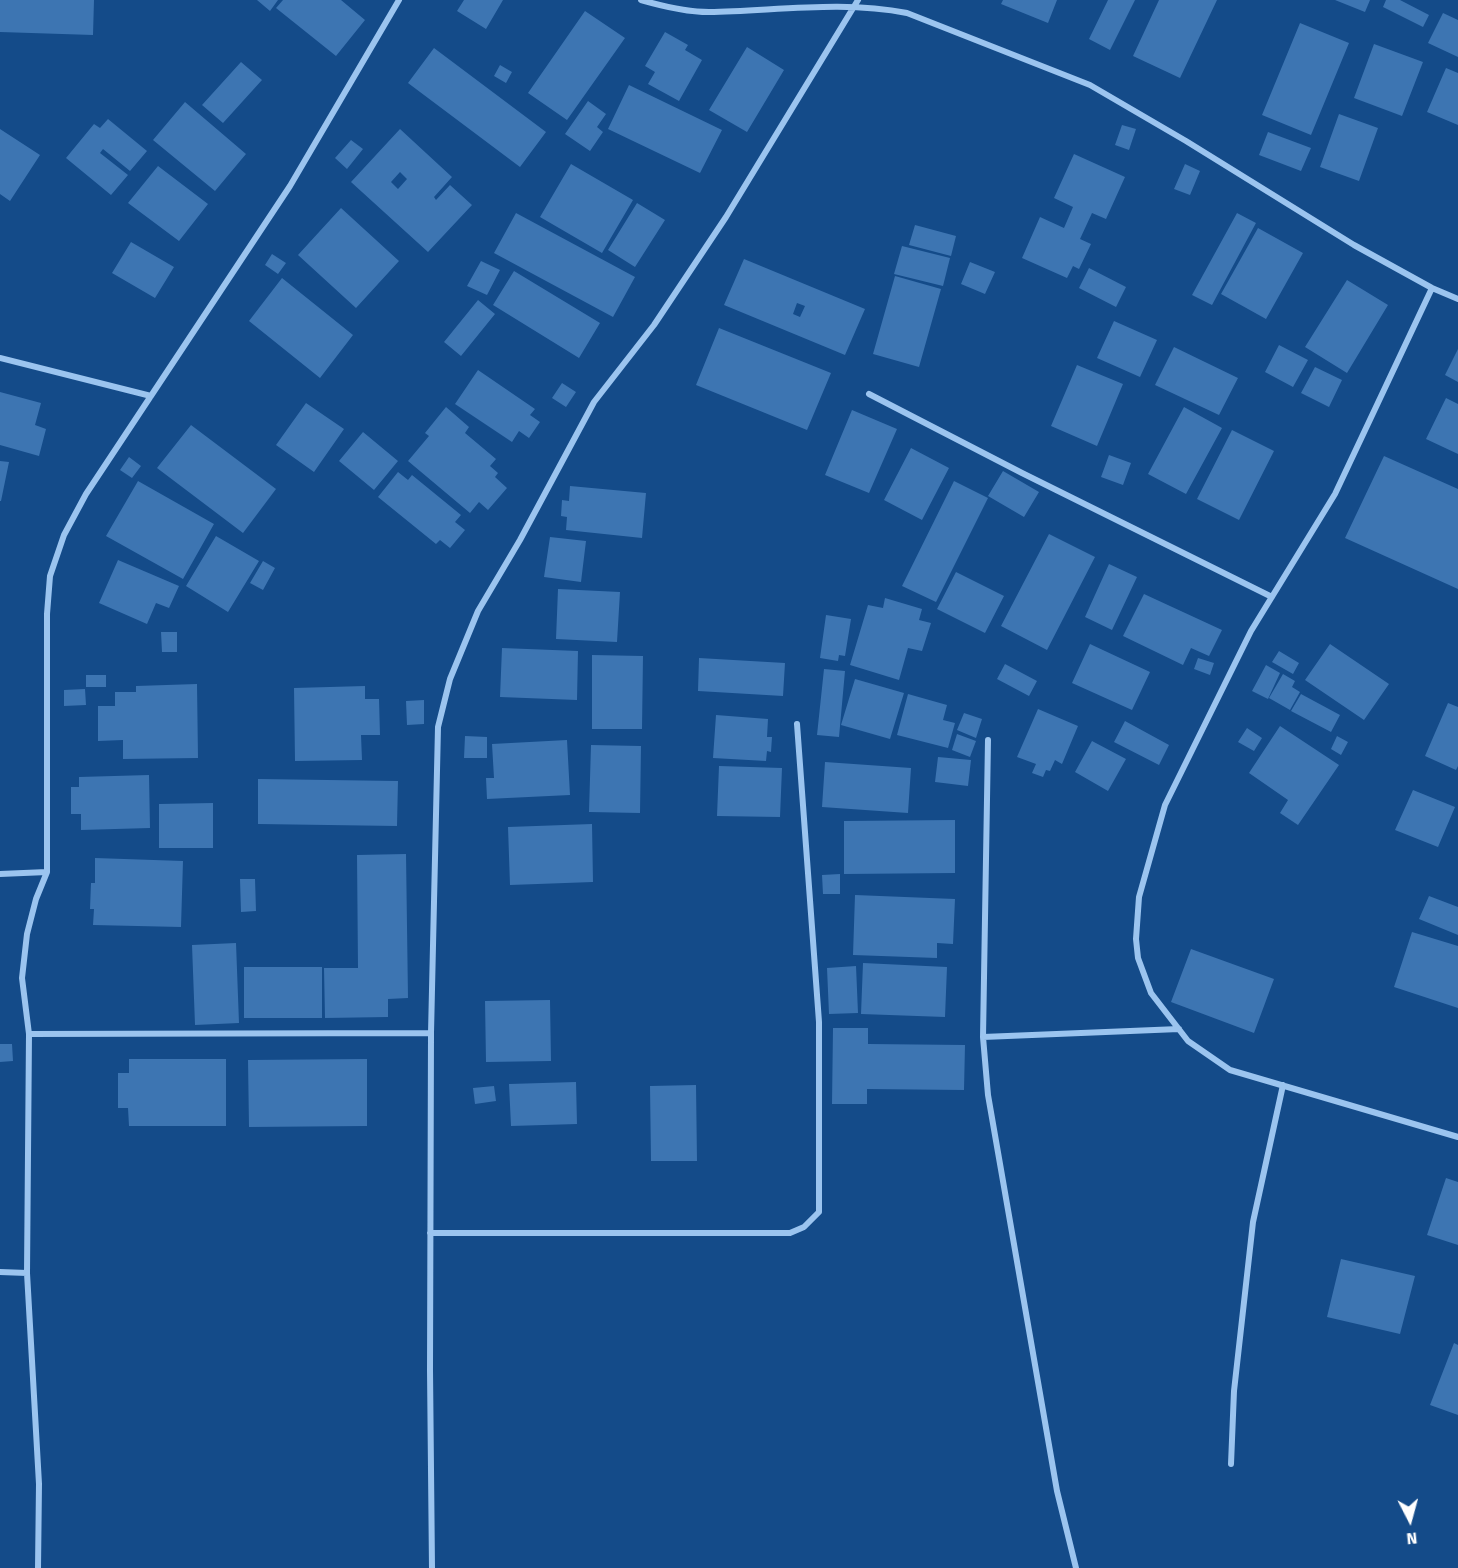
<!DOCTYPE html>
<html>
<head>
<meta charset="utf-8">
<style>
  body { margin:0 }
  #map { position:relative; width:1458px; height:1568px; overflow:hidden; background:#144b89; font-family:"Fira Sans",sans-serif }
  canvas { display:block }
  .north { position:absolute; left:1380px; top:1490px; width:60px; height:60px; -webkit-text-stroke:4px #144b89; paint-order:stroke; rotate:174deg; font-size:16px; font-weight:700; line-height:24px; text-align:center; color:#fff }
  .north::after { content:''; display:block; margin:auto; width:21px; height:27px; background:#fff; clip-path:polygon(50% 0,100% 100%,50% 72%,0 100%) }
</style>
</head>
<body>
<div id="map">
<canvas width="1458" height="1568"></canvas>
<div class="north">N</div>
</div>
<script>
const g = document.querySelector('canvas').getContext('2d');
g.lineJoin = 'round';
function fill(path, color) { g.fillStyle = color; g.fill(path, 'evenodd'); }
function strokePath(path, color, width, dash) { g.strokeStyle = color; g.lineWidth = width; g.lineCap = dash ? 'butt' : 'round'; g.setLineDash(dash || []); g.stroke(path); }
fill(new Path2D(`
  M 0,0 L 94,0 L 93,35 L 0,32 Z
  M 257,0 L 278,0 L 270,11 Z
  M 283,0 L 341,0 L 365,20 L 336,56 L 276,8 Z
  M 464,0 L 503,0 L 486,29 L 457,11 Z
  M 1003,0 L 1057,0 L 1048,23 L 1001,4 Z
  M 1108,0 L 1135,0 L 1110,50 L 1089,39 Z
  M 1159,0 L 1217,0 L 1180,78 L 1133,56 Z
  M 1335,0 L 1370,0 L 1365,12 Z
  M 1386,0 L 1400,0 L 1429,15 L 1423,27 L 1383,7 Z
  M 585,11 L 625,38 L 567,120 L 528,93 Z
  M 1443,13 L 1458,20 L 1458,57 L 1428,43 Z
  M 1300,23 L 1349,43 L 1311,135 L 1262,115 Z
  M 665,32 L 688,45 L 685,50 L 702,60 L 679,101 L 648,84 L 655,72 L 645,66 Z
  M 1374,44 L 1423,62 L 1402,116 L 1354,98 Z
  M 747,47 L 784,70 L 747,132 L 709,110 Z
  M 434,48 L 546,132 L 520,167 L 408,83 Z
  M 241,62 L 262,80 L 223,123 L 202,105 Z
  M 500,65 L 512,72 L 506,83 L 494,76 Z
  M 1446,68 L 1458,73 L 1458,125 L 1427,112 Z
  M 629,85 L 722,130 L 700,173 L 608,129 Z
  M 588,101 L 606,114 L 597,127 L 603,132 L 590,151 L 565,134 Z
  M 185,102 L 246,154 L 215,191 L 153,140 Z
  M 1339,114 L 1378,128 L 1359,181 L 1320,167 Z
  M 108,119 L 147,151 L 130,171 L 103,149 L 100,153 L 128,175 L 111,195 L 66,158 L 94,124 L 100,128 Z
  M 1122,125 L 1136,129 L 1129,150 L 1115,145 Z
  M 0,129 L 40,155 L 10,201 L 0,194 Z
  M 400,129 L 452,177 L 434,197 L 436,200 L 450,185 L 472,205 L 428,252 L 351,182 ZM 400,172 L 407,179 L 398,189 L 391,182 Z
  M 1268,132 L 1311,148 L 1301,171 L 1259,155 Z
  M 351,140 L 363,149 L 347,169 L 335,158 Z
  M 1074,154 L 1125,177 L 1106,219 L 1092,213 L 1080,239 L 1091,244 L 1079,269 L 1073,266 L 1067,278 L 1022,258 L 1040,217 L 1064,228 L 1073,207 L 1054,198 Z
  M 571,164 L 633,200 L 602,253 L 540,217 Z
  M 1185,164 L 1200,171 L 1190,195 L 1174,189 Z
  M 158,166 L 208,204 L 179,241 L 128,203 Z
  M 637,203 L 665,220 L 635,267 L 608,250 Z
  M 341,208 L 399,261 L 356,308 L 298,255 Z
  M 516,213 L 635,277 L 613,317 L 494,253 Z
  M 1237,213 L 1256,223 L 1212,305 L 1192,295 Z
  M 915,225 L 956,236 L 951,256 L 909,245 Z
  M 1258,228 L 1303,253 L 1266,319 L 1221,294 Z
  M 131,242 L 174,267 L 155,298 L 112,273 Z
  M 902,246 L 950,258 L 943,286 L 894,274 Z
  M 272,254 L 286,263 L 278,274 L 265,265 Z
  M 744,259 L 865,309 L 845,355 L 724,305 ZM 797,303 L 805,306 L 800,317 L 793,314 Z
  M 481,261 L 500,270 L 487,295 L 467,286 Z
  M 970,262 L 995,272 L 985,294 L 961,284 Z
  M 1089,268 L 1126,287 L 1116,307 L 1079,288 Z
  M 514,271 L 600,323 L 579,358 L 493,305 Z
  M 895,276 L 941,289 L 919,367 L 873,354 Z
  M 282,278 L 353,335 L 320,378 L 249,321 Z
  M 1347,280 L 1388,305 L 1347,373 L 1305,347 Z
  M 478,300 L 495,314 L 461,356 L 444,342 Z
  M 1114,321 L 1157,340 L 1140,377 L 1097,358 Z
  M 719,328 L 831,373 L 807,430 L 696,385 Z
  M 1279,345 L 1308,360 L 1293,387 L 1265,372 Z
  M 1174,347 L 1238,378 L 1219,415 L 1155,385 Z
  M 1458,349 L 1458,382 L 1445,375 Z
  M 1077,365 L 1123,384 L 1097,446 L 1051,426 Z
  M 1315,367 L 1342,380 L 1329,407 L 1301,393 Z
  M 478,370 L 535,409 L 530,415 L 540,422 L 529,438 L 519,431 L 512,442 L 455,404 Z
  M 562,383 L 576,392 L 566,407 L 552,398 Z
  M 0,392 L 41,403 L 35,425 L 46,429 L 39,456 L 0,445 Z
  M 1446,398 L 1458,404 L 1458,454 L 1426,439 Z
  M 306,403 L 344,429 L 314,472 L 276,445 Z
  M 446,407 L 469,427 L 465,433 L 496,459 L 490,466 L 498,473 L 495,477 L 507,488 L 488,510 L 479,502 L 470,513 L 408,461 L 429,436 L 425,433 Z
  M 1184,407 L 1222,428 L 1186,494 L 1148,474 Z
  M 852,410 L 897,429 L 869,493 L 825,475 Z
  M 191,425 L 276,489 L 243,533 L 157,468 Z
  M 1232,430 L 1274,451 L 1239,520 L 1197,499 Z
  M 363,432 L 398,461 L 374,490 L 339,461 Z
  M 911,448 L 949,468 L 922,520 L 884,500 Z
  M 1109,455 L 1131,463 L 1123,485 L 1101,477 Z
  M 1384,456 L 1458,489 L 1458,589 L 1345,538 Z
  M 129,457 L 141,466 L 132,478 L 120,470 Z
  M 0,461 L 9,462 L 1,501 L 0,501 Z
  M 1003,471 L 1039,492 L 1024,517 L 988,496 Z
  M 398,472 L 408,480 L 412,475 L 461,515 L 455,522 L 465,530 L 450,548 L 440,540 L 436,544 L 378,497 Z
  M 138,481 L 214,524 L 183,579 L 106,536 Z
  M 954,481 L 988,498 L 936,602 L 902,586 Z
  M 570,486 L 646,493 L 642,538 L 566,530 L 567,517 L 561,516 L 562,500 L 569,501 Z
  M 1049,534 L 1095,557 L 1047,650 L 1001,626 Z
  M 216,536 L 259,561 L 228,612 L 186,586 Z
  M 550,537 L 586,541 L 581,582 L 544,577 Z
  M 118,560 L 179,586 L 169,608 L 156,603 L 147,624 L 99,603 Z
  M 263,561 L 275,568 L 263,590 L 250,583 Z
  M 1109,564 L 1137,577 L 1112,630 L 1085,617 Z
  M 956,572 L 1004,596 L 985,633 L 937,609 Z
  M 558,589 L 620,592 L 617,642 L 556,639 Z
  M 1144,594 L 1222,630 L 1209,656 L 1191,648 L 1183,665 L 1123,636 Z
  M 885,598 L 922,609 L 919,620 L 931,623 L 922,651 L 908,648 L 899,680 L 850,665 L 868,605 L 883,608 Z
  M 826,615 L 851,619 L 845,656 L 839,655 L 838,661 L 820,658 Z
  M 161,632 L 177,632 L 177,652 L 162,652 Z
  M 1090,644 L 1150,672 L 1132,710 L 1072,683 Z
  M 1330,644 L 1389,684 L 1364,720 L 1305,680 Z
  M 502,648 L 578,651 L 577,700 L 500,697 Z
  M 1279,651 L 1299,663 L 1293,674 L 1272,662 Z
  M 592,655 L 643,656 L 642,729 L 592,729 Z
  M 699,658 L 785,663 L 783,696 L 698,691 Z
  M 1198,658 L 1214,663 L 1210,675 L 1194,669 Z
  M 1005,664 L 1037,681 L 1029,696 L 997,679 Z
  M 1266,665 L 1280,673 L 1268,699 L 1252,691 Z
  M 824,669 L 845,671 L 839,737 L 817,735 Z
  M 1283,674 L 1295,681 L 1292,687 L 1300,692 L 1290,710 L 1269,698 Z
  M 86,675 L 106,675 L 106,687 L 86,687 Z
  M 855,679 L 904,693 L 890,739 L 841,725 Z
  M 197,684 L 198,758 L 123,759 L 123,740 L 98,741 L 98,706 L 115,706 L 115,692 L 136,692 L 136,686 Z
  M 365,686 L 365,699 L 379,699 L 380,735 L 361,735 L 362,760 L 295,761 L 294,688 Z
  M 85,689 L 86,705 L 64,706 L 64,690 Z
  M 908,694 L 947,705 L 943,720 L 955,723 L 948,748 L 897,735 Z
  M 1301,694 L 1340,715 L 1331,732 L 1291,711 Z
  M 424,700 L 424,724 L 407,725 L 406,701 Z
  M 1448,703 L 1458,707 L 1458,766 L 1456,770 L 1425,756 Z
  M 1038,709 L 1078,726 L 1062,764 L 1055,760 L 1050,771 L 1046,770 L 1043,777 L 1032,773 L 1036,764 L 1017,757 Z
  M 964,713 L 982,719 L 976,738 L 957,730 Z
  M 716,715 L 768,719 L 767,737 L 772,737 L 771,752 L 767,751 L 766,761 L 713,758 Z
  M 1125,721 L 1169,745 L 1159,765 L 1114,742 Z
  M 1280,726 L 1339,765 L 1298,825 L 1280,813 L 1288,800 L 1249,773 Z
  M 1247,728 L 1262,738 L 1254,751 L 1238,742 Z
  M 957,734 L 976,741 L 970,757 L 952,750 Z
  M 465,736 L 487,737 L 487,758 L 464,758 Z
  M 1337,736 L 1348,742 L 1341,755 L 1331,749 Z
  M 567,740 L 570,795 L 487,799 L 486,778 L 494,778 L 492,744 Z
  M 1092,741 L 1126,759 L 1108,791 L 1075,772 Z
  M 591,745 L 641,746 L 640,813 L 589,812 Z
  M 938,757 L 971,760 L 968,786 L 935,782 Z
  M 825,762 L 911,768 L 908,813 L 822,807 Z
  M 719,766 L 782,768 L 780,817 L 717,816 Z
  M 149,775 L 150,828 L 81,830 L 81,814 L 71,814 L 71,787 L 79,787 L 79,777 Z
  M 258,779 L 398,781 L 397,826 L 258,824 Z
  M 1413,790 L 1455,807 L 1438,847 L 1395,830 Z
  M 213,803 L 213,848 L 159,848 L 159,804 Z
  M 955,820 L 955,873 L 844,874 L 844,821 Z
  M 592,824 L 593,882 L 510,885 L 508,827 Z
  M 406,854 L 408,998 L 388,999 L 388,1017 L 325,1018 L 324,968 L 358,968 L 357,855 Z
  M 95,858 L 183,861 L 181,927 L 93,925 L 94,909 L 90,909 L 91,883 L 95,883 Z
  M 840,874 L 840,894 L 823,894 L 822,875 Z
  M 240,879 L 255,879 L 256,911 L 241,912 Z
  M 855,895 L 955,899 L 953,944 L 937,943 L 937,958 L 853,955 Z
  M 1429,896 L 1458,907 L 1458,935 L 1419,919 Z
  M 1412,932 L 1458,946 L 1458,1008 L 1394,987 Z
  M 236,943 L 239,1023 L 195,1025 L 192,945 Z
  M 1191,949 L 1274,979 L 1254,1033 L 1171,1002 Z
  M 863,963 L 947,967 L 945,1017 L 861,1014 Z
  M 856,966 L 858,1013 L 829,1014 L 827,968 Z
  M 244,967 L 322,967 L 322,1018 L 244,1018 Z
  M 550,1000 L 551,1061 L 486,1062 L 485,1001 Z
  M 833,1028 L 868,1028 L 868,1044 L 965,1045 L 964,1090 L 867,1089 L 867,1104 L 832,1104 Z
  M 0,1044 L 12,1044 L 13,1061 L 0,1062 Z
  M 129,1059 L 226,1059 L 226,1126 L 129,1126 L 128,1108 L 118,1108 L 118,1073 L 129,1073 Z
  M 367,1059 L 367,1126 L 249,1127 L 248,1060 Z
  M 576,1082 L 577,1124 L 511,1126 L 509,1084 Z
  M 696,1085 L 697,1161 L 651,1161 L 650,1086 Z
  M 494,1086 L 496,1101 L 475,1104 L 473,1088 Z
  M 1446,1178 L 1458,1182 L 1458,1245 L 1427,1235 Z
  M 1341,1259 L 1415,1276 L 1400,1334 L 1327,1317 Z
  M 1454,1343 L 1458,1345 L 1458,1415 L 1430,1405 Z`), '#3d75b2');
strokePath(new Path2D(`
  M 641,0 C 662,6 687,12 709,12 C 774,11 843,0 907,13 L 1090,85 L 1186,141 L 1354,245 L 1432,288 L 1458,299
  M 1432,288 L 1335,494 L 1251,631 L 1165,805 L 1139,897 L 1136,939 L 1138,958 L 1151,993 L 1188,1041 L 1230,1070 L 1458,1137
  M 0,358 L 151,396
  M 869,394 L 1022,473 L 1272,597
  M 988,740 L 983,1037 L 988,1095 L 1057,1491 L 1076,1568
  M 0,874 L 47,872
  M 29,1034 L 431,1033
  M 983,1037 L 1179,1029
  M 430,1233 L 790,1233 L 804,1227 L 819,1212 L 819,1022 L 797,724
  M 0,1272 L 27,1273
  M 1231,1464 L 1234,1391 L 1253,1222 L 1283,1085
  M 38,1568 L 39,1484 L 27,1273 L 29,1034 L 22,978 L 27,934 L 36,899 L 47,872 L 47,614 L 50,576 L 64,535 L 86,494 L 290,186 L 399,0
  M 432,1568 L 430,1370 L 431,1033 L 438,727 L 450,679 L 478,611 L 520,540 L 594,402 L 654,325 L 726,217 L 858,0`), '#9bc4ef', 6);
</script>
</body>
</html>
